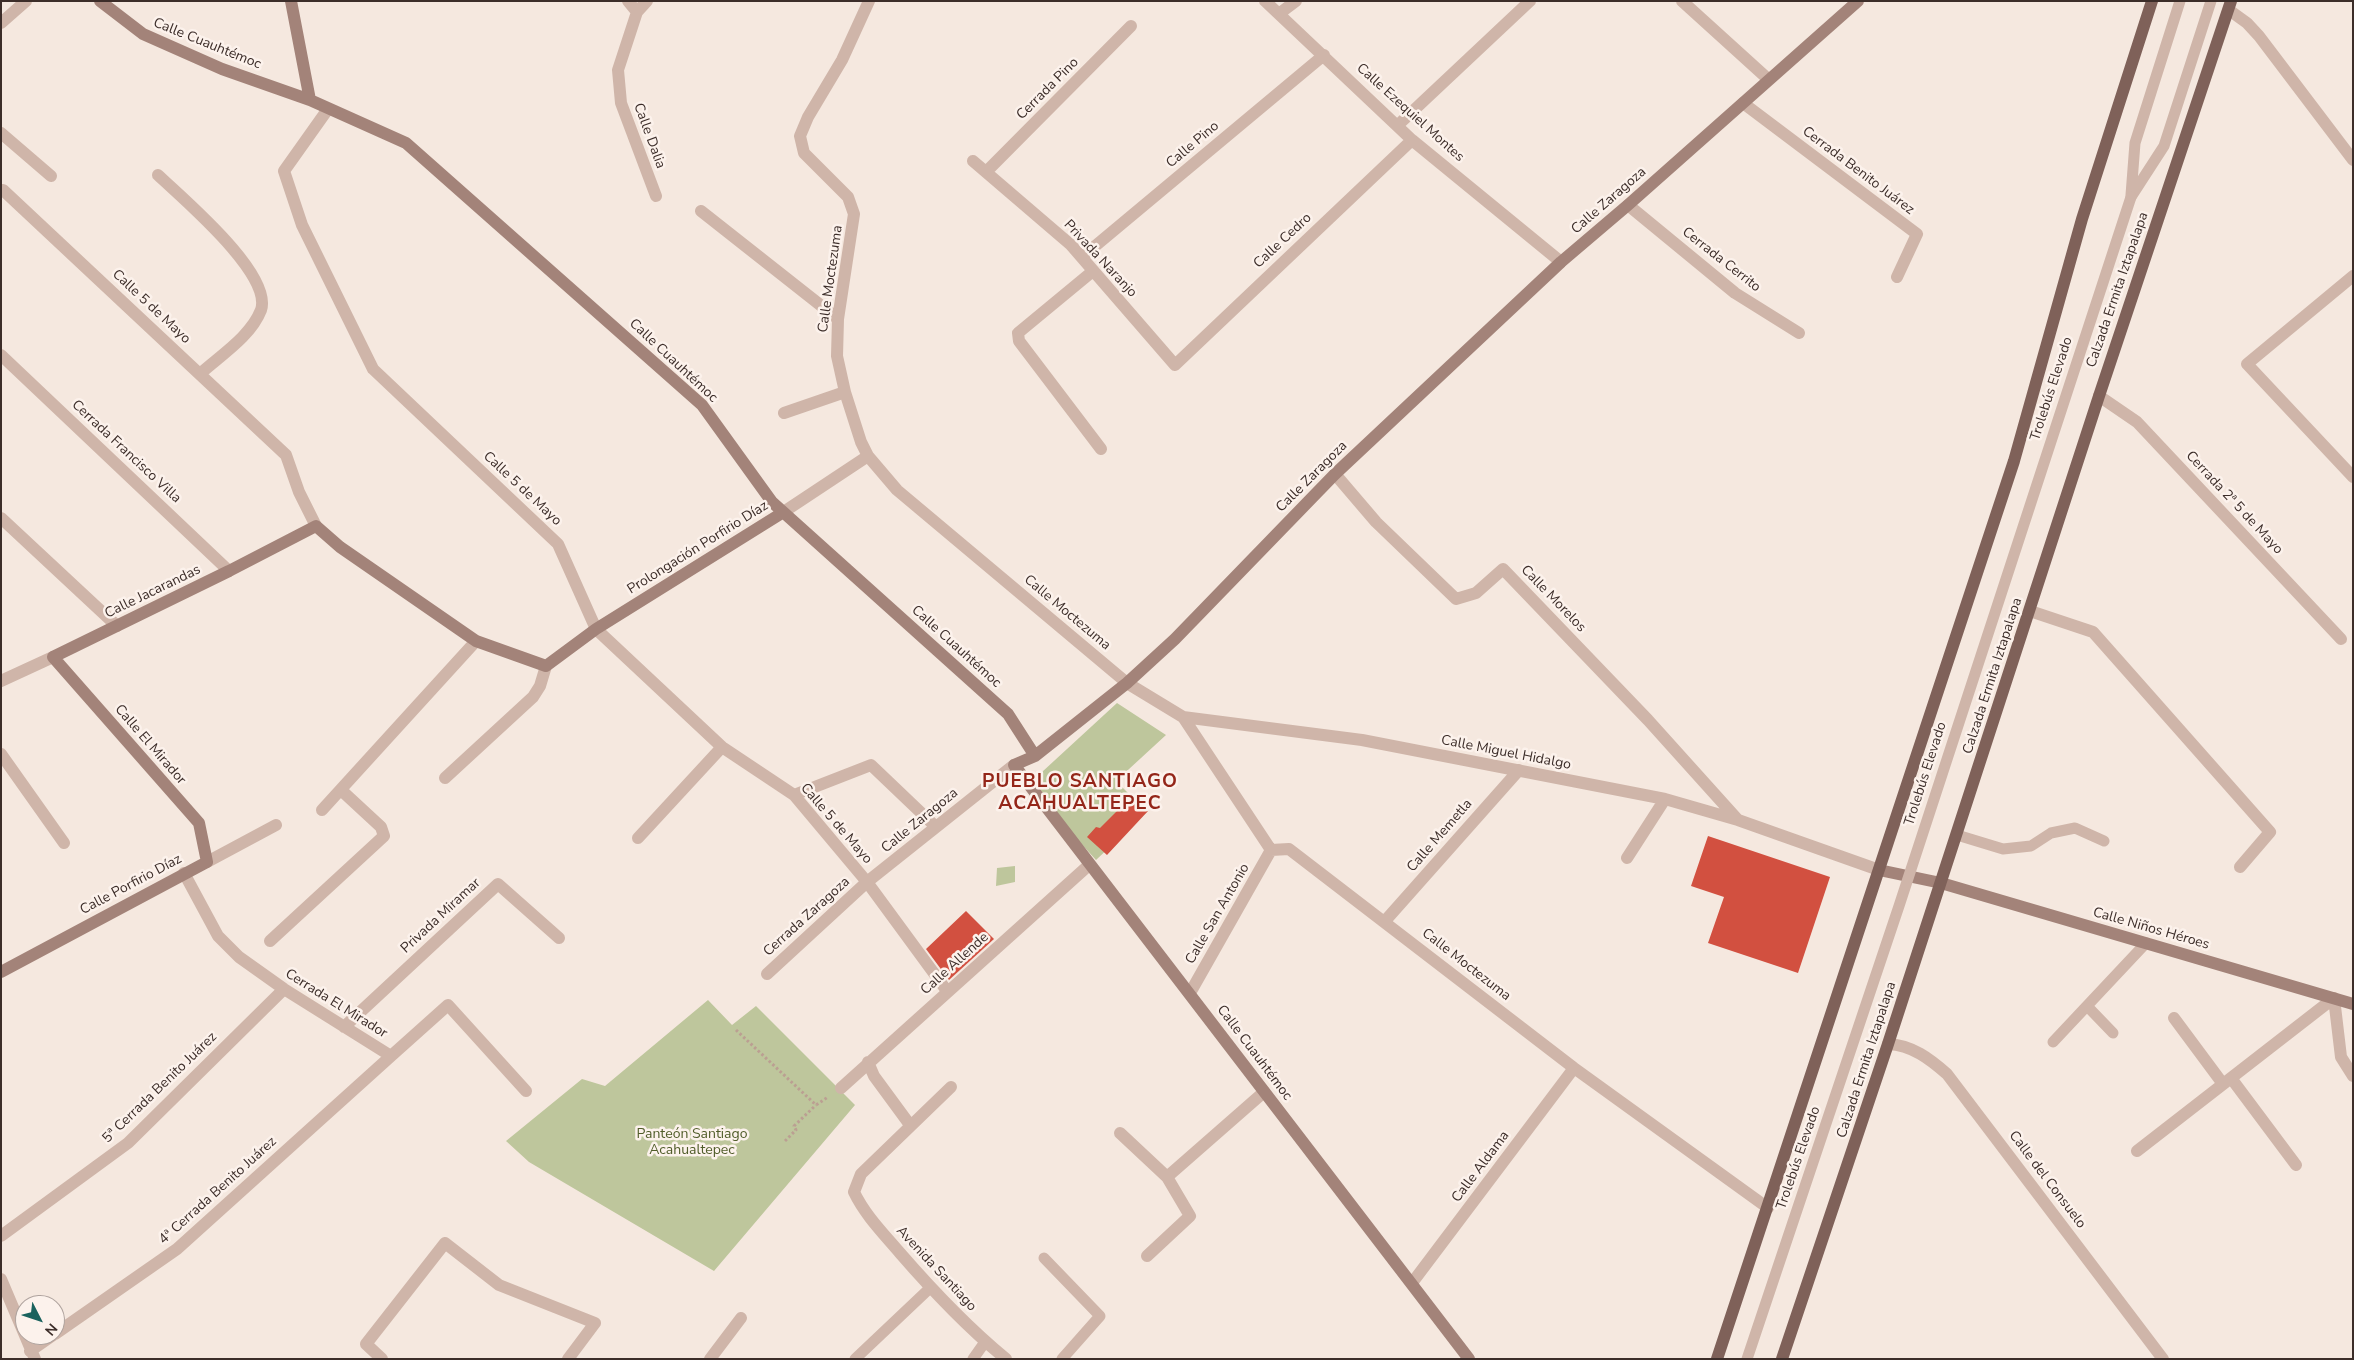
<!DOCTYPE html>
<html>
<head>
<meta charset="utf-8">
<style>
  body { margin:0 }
  #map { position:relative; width:2354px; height:1360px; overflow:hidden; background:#f5e8df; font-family:"Nunito Sans",sans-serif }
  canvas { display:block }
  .frame { position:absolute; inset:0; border:2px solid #3c2d29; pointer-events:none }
  .north { position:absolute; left:15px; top:1295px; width:50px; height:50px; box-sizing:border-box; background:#fcf2ec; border:1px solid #afa39e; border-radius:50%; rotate:131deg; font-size:14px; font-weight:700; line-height:20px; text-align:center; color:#3c2d29 }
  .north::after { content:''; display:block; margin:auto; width:18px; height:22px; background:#1a625d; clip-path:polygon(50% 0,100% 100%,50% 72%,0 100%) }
</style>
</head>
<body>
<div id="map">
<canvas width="2354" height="1360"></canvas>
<div class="frame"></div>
<div class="north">N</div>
</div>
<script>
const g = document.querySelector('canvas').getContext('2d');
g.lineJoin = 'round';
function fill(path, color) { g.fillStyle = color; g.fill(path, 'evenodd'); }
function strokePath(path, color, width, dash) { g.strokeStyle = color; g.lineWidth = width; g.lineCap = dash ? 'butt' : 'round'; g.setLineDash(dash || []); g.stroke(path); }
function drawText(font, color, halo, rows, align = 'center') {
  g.font = font + ' "Nunito Sans",sans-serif'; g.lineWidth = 5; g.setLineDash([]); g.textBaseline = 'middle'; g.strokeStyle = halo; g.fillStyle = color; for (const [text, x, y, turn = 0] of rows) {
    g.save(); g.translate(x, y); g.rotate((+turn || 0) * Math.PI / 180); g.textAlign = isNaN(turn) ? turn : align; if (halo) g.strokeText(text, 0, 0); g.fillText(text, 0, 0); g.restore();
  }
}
fill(new Path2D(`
  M 1117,703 L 1166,735 L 1116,781 L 1147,812 L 1096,860 L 1078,840 L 1036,784 L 1042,772 Z
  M 1015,866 L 1015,882 L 996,886 L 997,868 Z
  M 708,1000 L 732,1025 L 756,1006 L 855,1105 L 714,1271 L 529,1162 L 506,1141 L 582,1079 L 605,1086 Z`), '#bec69c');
fill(new Path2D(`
  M 1130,793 L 1148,811 L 1107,855 L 1087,837 L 1096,827 L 1100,828 L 1122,806 L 1122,802 Z
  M 1708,836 L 1830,877 L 1798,973 L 1708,943 L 1724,897 L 1691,886 Z
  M 966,911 L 994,939 L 949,980 L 926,949 Z`), '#d25040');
strokePath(new Path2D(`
  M 736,1030 L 816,1105 L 828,1097
  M 785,1141 L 796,1130 L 794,1126 L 816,1105`), '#bb9f92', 3, [2.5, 2.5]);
strokePath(new Path2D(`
  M 2131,195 L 2135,143 L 2180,1
  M 2131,197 L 2164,146 L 2211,1
  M 1957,835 L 2003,849 L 2031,846 L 2051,833 L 2075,828 L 2104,841
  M 2087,1006 L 2113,1033
  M 2053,1042 L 2146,943
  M 1044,1258 L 1100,1316 L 1062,1359
  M 855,1359 L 930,1288
  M 973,1359 L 985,1342`), '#cfb5a9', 11);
strokePath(new Path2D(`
  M 628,1 L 637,12
  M 647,1 L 637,12 L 618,70 L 621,103 L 656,196
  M 869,1 L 842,60 L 808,117 L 800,136 L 804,153 L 848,197 L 854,214 L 838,319 L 837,356 L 845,392 L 861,442 L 868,456 L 897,490 L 1127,683 L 1183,717 L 1362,740 L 1665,799 L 1738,820 L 1879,870
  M 1265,1 L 1412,140 L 1561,262
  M 1682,1 L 1768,79
  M 2229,10 L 2247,23 L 2259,36 L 2353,160
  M 1280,13 L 1296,1
  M 1,23 L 26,1
  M 1743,103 L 1917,234 L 1897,277
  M 328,109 L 284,171 L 302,225 L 373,369 L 558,544 L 596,629 L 722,747 L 794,795 L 867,882 L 947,991
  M 1398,125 L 1530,1
  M 1,133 L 51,176
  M 973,161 L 1071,245 L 1175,365 L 1412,140
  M 986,172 L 1131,26
  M 158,175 C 182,198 273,274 261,310 C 251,336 221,355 201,373
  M 3,190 L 286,455 L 299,492 L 316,526
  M 1628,205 L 1735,293 L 1799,333
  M 701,211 L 838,319
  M 1082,257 L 1324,55
  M 1093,271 L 1018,333 L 1019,341 L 1101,449
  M 2353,276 L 2247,364 L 2353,477
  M 1,355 L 229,571
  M 2099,396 L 2137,422 L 2341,639
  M 784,413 L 845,392
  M 1335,474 L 1376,522 L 1456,599 L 1476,593 L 1503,569 L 1648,720 L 1738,820
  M 782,513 L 868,456
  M 1,518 L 117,626
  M 2030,611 L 2093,632 L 2270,832 L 2240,867
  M 1,681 L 53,657
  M 1183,717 L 1271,850 L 1289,849 L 1574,1068 L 1768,1208
  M 1,754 L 64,843
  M 445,778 L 533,697 L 540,686 L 546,666
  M 794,795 L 871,765 L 936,827
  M 322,810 L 476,641
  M 638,838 L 722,747
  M 1627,858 L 1665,799
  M 207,862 L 276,825
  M 184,873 L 218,936 L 239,957 L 284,989 L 391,1056 L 448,1005 L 526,1091
  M 1385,921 L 1519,770
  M 270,941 L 384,836 L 381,827 L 341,790
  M 767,974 L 867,882 L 1014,765
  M 1190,993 L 1271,850
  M 2334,998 L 2341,1057 L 2353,1076
  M 2174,1018 L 2223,1084
  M 344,1027 L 498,884 L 559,938
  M 1888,1044 C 1912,1045 1930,1059 1947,1074 L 2163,1359
  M 868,1062 L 874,1076 L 910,1125
  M 2231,1078 L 2296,1165
  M 951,1087 L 861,1174 L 854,1192 C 865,1215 883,1233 900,1253 C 933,1291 967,1327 1006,1359
  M 841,1088 L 1089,865
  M 1120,1133 L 1167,1177 L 1190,1216 L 1147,1256
  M 2137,1151 L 2334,998
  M 1167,1177 L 1264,1092
  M 1,1236 L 128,1143 L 284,989
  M 1,1279 L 35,1359
  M 1412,1283 L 1574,1068
  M 55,1334 L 177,1249 L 391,1056
  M 30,1351 L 53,1335
  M 382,1359 L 366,1344 L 445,1243 L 499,1285 L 595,1323 L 568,1359
  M 710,1359 L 741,1318`), '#cfb5a9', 12);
strokePath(new Path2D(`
  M 100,1 L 143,34 L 222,69 L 310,100 L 406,143 L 702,405 L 772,502 L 1008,714 L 1035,756
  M 291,1 L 310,100
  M 1879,870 L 1941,883 L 2353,1004
  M 1,972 L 207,862 L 199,823 L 53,657 L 229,571 L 316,526 L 340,547 L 476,641 L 546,666 L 596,629 L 782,513
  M 1469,1359 L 1014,765 L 1035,756 L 1127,683 L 1175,639 L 1335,474 L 1561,262 L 1628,205 L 1858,1`), '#a38379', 12);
strokePath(new Path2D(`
  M 1717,1359 L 2014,461 L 2082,219 L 2152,1
  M 1782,1359 L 1888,1044 L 2099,396 L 2231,1`), '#7f6159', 12);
strokePath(new Path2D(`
  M 1747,1359 L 1899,906 L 2131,197`), '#cfb5a9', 11);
drawText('14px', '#3c2d29', '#fcf2ec', [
  ["Calle Cuauhtémoc",207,44,22],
  ["Cerrada Pino",1048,89,-45],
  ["Calle Ezequiel Montes",1410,113,42],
  ["Calle Dalia",649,136,70],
  ["Calle Pino",1193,145,-40],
  ["Cerrada Benito Juárez",1858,171,37],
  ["Calle Zaragoza",1609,201,-41],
  ["Calle Cedro",1283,241,-43],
  ["Privada Naranjo",1100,259,47],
  ["Cerrada Cerrito",1721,260,38],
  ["Calle Moctezuma",831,279,-82],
  ["Calzada Ermita Iztapalapa",2118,290,-71],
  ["Calle 5 de Mayo",151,307,43],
  ["Calle Cuauhtémoc",673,361,43],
  ["Trolebús Elevado",2052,389,-72],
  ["Cerrada Francisco Villa",126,452,43],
  ["Calle Zaragoza",1312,477,-45],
  ["Calle 5 de Mayo",522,489,43],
  ["Cerrada 2ª 5 de Mayo",2234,503,47],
  ["Prolongación Porfirio Díaz",698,548,-32],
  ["Calle Jacarandas",153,592,-26],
  ["Calle Morelos",1553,599,46],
  ["Calle Moctezuma",1067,613,40],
  ["Calle Cuauhtémoc",956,647,42],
  ["Calzada Ermita Iztapalapa",1993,676,-72],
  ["Calle El Mirador",150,745,49],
  ["Calle Miguel Hidalgo",1506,753,11],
  ["Trolebús Elevado",1926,774,-72],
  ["Calle Zaragoza",920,821,-39],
  ["Calle 5 de Mayo",836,824,49],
  ["Calle Memetla",1440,836,-49],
  ["Calle Porfirio Díaz",131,885,-28],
  ["Calle San Antonio",1218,914,-60],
  ["Privada Miramar",441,916,-43],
  ["Cerrada Zaragoza",807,917,-42],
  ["Calle Niños Héroes",2151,929,16],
  ["Calle Allende",955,964,-42],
  ["Calle Moctezuma",1466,965,38],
  ["Cerrada El Mirador",336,1004,32],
  ["Calle Cuauhtémoc",1254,1053,53],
  ["Calzada Ermita Iztapalapa",1867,1060,-72],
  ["5ª Cerrada Benito Juárez",160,1088,-44],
  ["Trolebús Elevado",1799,1158,-71],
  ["Calle Aldama",1481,1167,-53],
  ["Calle del Consuelo",2047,1180,53],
  ["4ª Cerrada Benito Juárez",218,1191,-42],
  ["Avenida Santiago",936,1269,47]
]);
drawText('14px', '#515d2a', '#fcf2ec', [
  ["Panteón Santiago",692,1135],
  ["Acahualtepec",692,1151]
]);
g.letterSpacing = '1px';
drawText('bold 19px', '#942619', '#fcf2ec', [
  ["PUEBLO SANTIAGO",1080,782],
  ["ACAHUALTEPEC",1080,804]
]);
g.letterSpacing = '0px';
</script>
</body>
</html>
